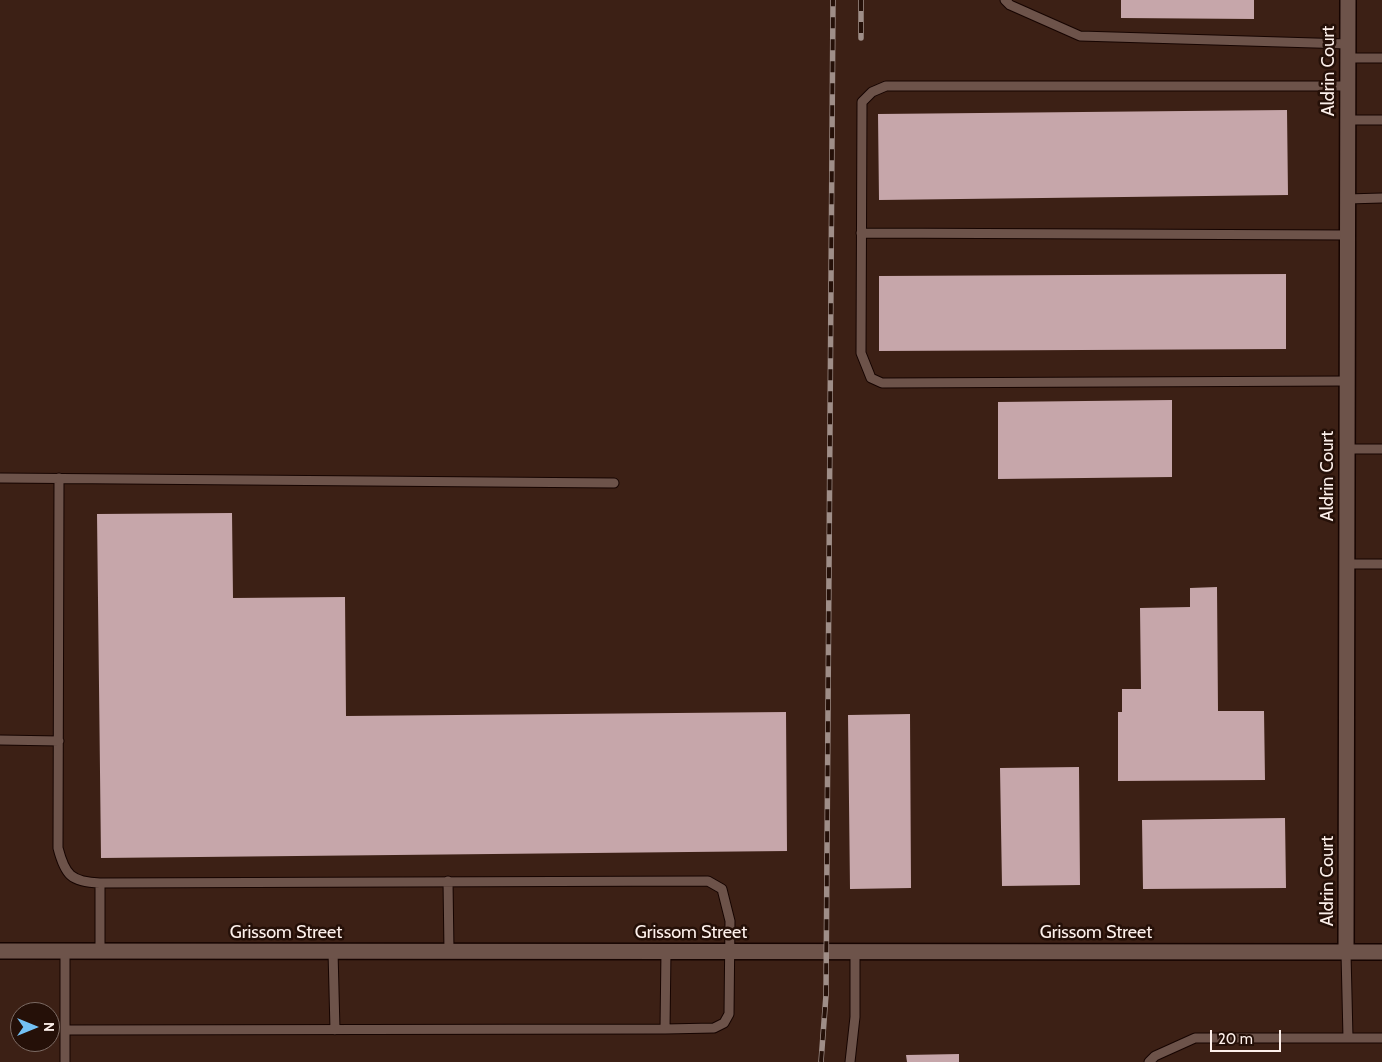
<!DOCTYPE html>
<html>
<head>
<meta charset="utf-8">
<style>
  body { margin:0 }
  #map { position:relative; width:1382px; height:1062px; overflow:hidden; background:#2f1911; font-family:Cabin,sans-serif }
  canvas { display:block }
  .north { position:absolute; left:10px; top:1002px; width:50px; height:50px; box-sizing:border-box; background:#251008; border:1px solid #7b6a63; border-radius:50%; rotate:90deg; font-size:14px; font-weight:700; line-height:20px; text-align:center; color:#fdf0eb }
  .north::after { content:''; display:block; margin:auto; width:18px; height:22px; background:#73c1f5; clip-path:polygon(50% 0,100% 100%,50% 72%,0 100%) }
  .scale { position:absolute; left:1210px; top:1030px; width:71px; height:22px; box-sizing:border-box; border:2px solid #fdf0eb; border-top:0; padding-left:6px; font-size:15px; line-height:18px; white-space:nowrap; color:#fdf0eb; -webkit-text-stroke:4px #251008; paint-order:stroke }
</style>
</head>
<body>
<div id="map">
<canvas width="1382" height="1062"></canvas>
<div class="north">N</div>
<div class="scale">20 m</div>
</div>
<script>
const g = document.querySelector('canvas').getContext('2d');
g.lineJoin = 'round';
function fill(path, color) { g.fillStyle = color; g.fill(path, 'evenodd'); }
function strokePath(path, color, width, dash) { g.strokeStyle = color; g.lineWidth = width; g.lineCap = dash ? 'butt' : 'round'; g.setLineDash(dash || []); g.stroke(path); }
function drawText(font, color, halo, rows, align = 'center') {
  g.font = font + ' Cabin,sans-serif'; g.lineWidth = 5; g.setLineDash([]); g.textBaseline = 'middle'; g.strokeStyle = halo; g.fillStyle = color; for (const [text, x, y, turn = 0] of rows) {
    g.save(); g.translate(x, y); g.rotate((+turn || 0) * Math.PI / 180); g.textAlign = isNaN(turn) ? turn : align; if (halo) g.strokeText(text, 0, 0); g.fillText(text, 0, 0); g.restore();
  }
}
fill(new Path2D(`
  M 0,0 L 1382,0 L 1382,1062 L 0,1062 ZM 20,1012 L 50,1012 L 50,1042 L 20,1042 Z`), '#3c2015');
fill(new Path2D(`
  M 1121,0 L 1254,0 L 1254,19 L 1121,18 Z
  M 1287,110 L 1288,195 L 879,200 L 878,114 Z
  M 1286,274 L 1286,349 L 879,351 L 879,276 Z
  M 1172,400 L 1172,477 L 998,479 L 998,402 Z
  M 232,513 L 233,598 L 345,597 L 346,716 L 786,712 L 787,851 L 101,858 L 97,514 Z
  M 1217,587 L 1218,711 L 1264,711 L 1265,780 L 1118,781 L 1118,712 L 1122,712 L 1122,689 L 1141,689 L 1140,608 L 1190,607 L 1190,588 Z
  M 910,714 L 911,888 L 850,889 L 848,715 Z
  M 1079,767 L 1080,885 L 1002,886 L 1000,768 Z
  M 1285,818 L 1286,888 L 1143,889 L 1142,820 Z
  M 959,1054 L 959,1062 L 907,1062 L 906,1055 Z`), '#c6a6aa');
const service = new Path2D(`
  M 1005,0 L 1010,5 L 1080,36 L 1348,44
  M 1348,58 L 1382,58
  M 1347,86 L 886,86 L 872,92 L 862,102 L 861,353 L 871,378 L 882,383 L 1347,381
  M 1347,120 L 1382,120
  M 1347,199 L 1382,198
  M 861,233 L 1347,235
  M 1347,449 L 1382,449
  M 0,478 L 614,483
  M 59,478 L 58,848 C 65,875 71,882 100,883 L 708,881 L 722,889 L 730,921 L 729,1014 L 724,1023 L 714,1028 L 665,1029
  M 1347,564 L 1382,564
  M 0,740 L 59,741
  M 448,881 L 449,951
  M 100,883 L 100,951
  M 65,951 L 65,1062
  M 333,951 L 335,1030
  M 1346,953 L 1348,1038
  M 65,1030 L 665,1029 L 666,951
  M 850,1062 L 855,1017 L 855,951
  M 1149,1062 L 1155,1056 L 1195,1038 L 1382,1038`);
const minor = new Path2D(`
  M 0,951 L 1382,952
  M 1346,953 L 1348,0`);
strokePath(service, '#160401', 11);
strokePath(minor, '#160401', 18);
strokePath(service, '#6d534a', 9);
strokePath(minor, '#6d534a', 15);
const rail = new Path2D(`
  M 861,0 L 861,38
  M 821,1062 L 826,995 L 833,0`);
strokePath(rail, '#9f8e88', 5.5);
strokePath(rail, '#251008', 4, [11]);
drawText('18px', '#fdf0eb', '#251008', [
  ["Aldrin Court",1329,71,-90],
  ["Aldrin Court",1328,476,-90],
  ["Aldrin Court",1328,881,-90],
  ["Grissom Street",286,933],
  ["Grissom Street",691,933],
  ["Grissom Street",1096,933]
]);
</script>
</body>
</html>
